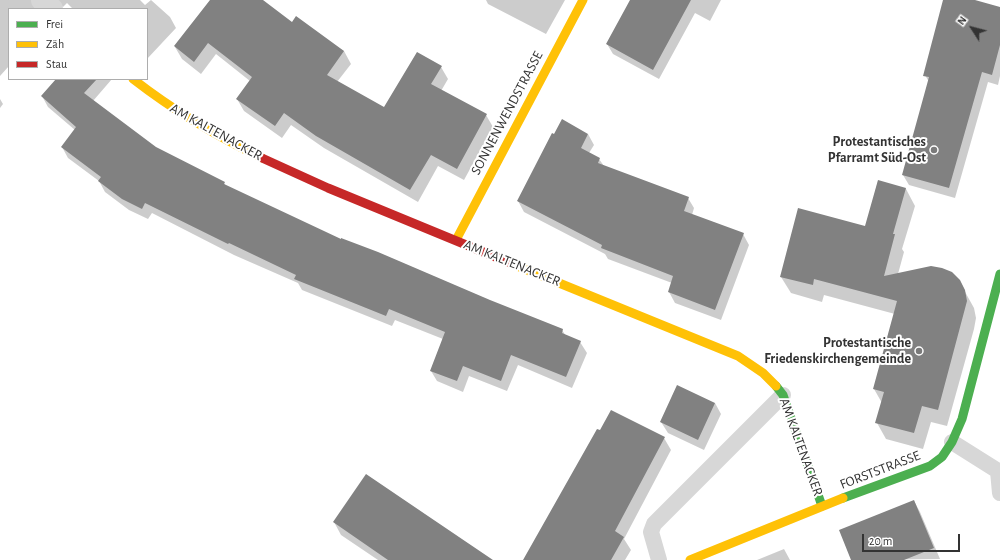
<!DOCTYPE html>
<html>
<head>
<meta charset="utf-8">
<style>
  body { margin:0 }
  #map { position:relative; width:1000px; height:560px; overflow:hidden; background:#fff; font-family:"Alegreya Sans",sans-serif }
  canvas { display:block }
  .legend { position:absolute; left:8px; top:8px; width:140px; height:72px; box-sizing:border-box; background:#fff; border:1px solid #adadad; margin:0; padding:5px 7px; list-style:none; font-size:12px; color:#333 }
  .legend li { display:flex; align-items:center; gap:8px; height:20px }
  .legend b { width:20px; border:1px solid #adadad }
  .north { position:absolute; left:952px; top:8px; width:40px; height:40px; -webkit-text-stroke:3px #fff; paint-order:stroke; rotate:306deg; font-size:11px; font-weight:700; line-height:16px; text-align:center; color:#333 }
  .north::after { content:''; display:block; margin:auto; width:14px; height:18px; background:#333; clip-path:polygon(50% 0,100% 100%,50% 72%,0 100%) }
  .scale { position:absolute; left:862px; top:534px; width:98px; height:18px; box-sizing:border-box; border:2px solid #333; border-top:0; padding-left:5px; font-size:12px; line-height:14px; white-space:nowrap; color:#333; -webkit-text-stroke:3px #fff; paint-order:stroke }
</style>
</head>
<body>
<div id="map">
<canvas width="1000" height="560"></canvas>
<ul class="legend">
<li><b style="height:5px;background:#4caf50"></b>Frei</li>
<li><b style="height:5px;background:#ffc107"></b>Zäh</li>
<li><b style="height:5px;background:#c62828"></b>Stau</li>
</ul>
<div class="north">N</div>
<div class="scale">20 m</div>
</div>
<script>
const g = document.querySelector('canvas').getContext('2d');
g.lineJoin = 'round';
function fill(path, color) { g.fillStyle = color; g.fill(path, 'evenodd'); }
function strokePath(path, color, width, dash) { g.strokeStyle = color; g.lineWidth = width; g.lineCap = dash ? 'butt' : 'round'; g.setLineDash(dash || []); g.stroke(path); }
function drawText(font, color, halo, rows, align = 'center') {
  g.font = font + ' "Alegreya Sans",sans-serif'; g.lineWidth = 4; g.setLineDash([]); g.textBaseline = 'middle'; g.strokeStyle = halo; g.fillStyle = color; for (const [text, x, y, turn = 0] of rows) {
    g.save(); g.translate(x, y); g.rotate((+turn || 0) * Math.PI / 180); g.textAlign = isNaN(turn) ? turn : align; if (halo) g.strokeText(text, 0, 0); g.fillText(text, 0, 0); g.restore();
  }
}
fill(new Path2D(`
  M 0,0 L 43,0 L 36,9 L 9,9 L 9,66 L 0,76 Z
  M 54,0 L 140,0 L 145,5 L 151,0 L 170,17 L 176,28 L 147,59 L 147,9 L 73,9 L 67,3 L 63,7 Z
  M 211,0 L 262,0 L 292,23 L 344,51 L 351,64 L 337,82 L 384,109 L 441,67 L 448,79 L 441,91 L 486,115 L 493,127 L 464,180 L 438,166 L 418,202 L 324,148 L 291,125 L 282,138 L 244,111 L 237,99 L 250,81 L 216,54 L 201,74 L 182,59 L 175,47 Z
  M 486,0 L 565,0 L 546,34 L 488,4 Z
  M 631,0 L 721,0 L 710,21 L 695,13 L 659,79 L 613,54 L 607,44 Z
  M 944,0 L 971,0 L 1000,8 L 1000,76 L 998,85 L 988,82 L 955,198 L 909,185 L 903,175 L 929,82 L 925,75 Z
  M 57,79 L 112,79 L 93,101 L 155,148 L 224,183 L 226,186 L 341,241 L 562,330 L 566,336 L 580,342 L 587,353 L 572,388 L 518,365 L 507,391 L 469,376 L 463,392 L 437,381 L 431,371 L 443,339 L 395,320 L 392,326 L 302,290 L 298,283 L 234,255 L 152,213 L 148,219 L 129,210 L 105,192 L 99,181 L 68,158 L 62,147 L 75,130 L 48,107 L 42,96 Z
  M 0,99 L 3,104 L 0,108 Z
  M 588,134 L 594,145 L 589,153 L 599,159 L 604,166 L 688,198 L 694,208 L 692,215 L 743,234 L 749,245 L 721,320 L 675,303 L 669,292 L 672,283 L 608,259 L 605,254 L 524,212 L 518,201 Z
  M 878,181 L 906,189 L 915,206 L 902,249 L 904,252 L 898,274 L 959,281 L 974,308 L 976,318 L 974,329 L 947,426 L 931,422 L 923,449 L 886,439 L 877,423 L 882,403 L 874,389 L 895,314 L 824,295 L 822,302 L 791,293 L 781,277 L 866,227 Z
  M 715,403 L 721,414 L 704,450 L 668,433 L 661,422 Z
  M 664,438 L 671,450 L 624,539 L 631,550 L 625,560 L 524,560 Z
  M 914,501 L 920,512 L 940,559 L 852,560 Z
  M 334,522 L 491,560 L 378,560 L 341,535 Z
  M 784,549 L 790,560 L 757,560 Z`), '#0003');
fill(new Path2D(`
  M 210,0 L 263,0 L 292,22 L 296,16 L 344,51 L 327,75 L 384,107 L 417,52 L 442,66 L 431,84 L 487,114 L 457,169 L 431,155 L 410,190 L 316,136 L 284,113 L 275,126 L 236,99 L 252,77 L 208,43 L 194,62 L 174,46 Z
  M 630,0 L 691,0 L 653,70 L 606,44 Z
  M 943,0 L 975,0 L 1000,7 L 1000,45 L 992,75 L 982,72 L 949,188 L 902,175 L 929,77 L 923,76 Z
  M 56,79 L 97,79 L 84,93 L 156,147 L 225,182 L 224,184 L 341,239 L 341,238 L 378,252 L 490,300 L 563,329 L 562,333 L 581,341 L 566,377 L 511,355 L 501,381 L 463,366 L 457,381 L 430,371 L 445,332 L 389,309 L 386,316 L 294,279 L 296,275 L 229,243 L 228,244 L 145,203 L 142,209 L 122,199 L 98,181 L 101,177 L 61,147 L 76,127 L 41,96 Z
  M 562,119 L 588,134 L 581,148 L 600,158 L 598,163 L 689,197 L 684,211 L 744,233 L 715,310 L 668,292 L 673,276 L 601,248 L 602,245 L 517,201 L 552,133 L 554,134 Z
  M 878,180 L 906,188 L 893,234 L 895,234 L 884,276 L 931,266 L 942,268 L 952,272 L 960,280 L 965,290 L 967,301 L 938,410 L 922,406 L 914,433 L 875,423 L 884,392 L 873,389 L 897,301 L 814,279 L 813,285 L 780,277 L 798,208 L 865,226 Z
  M 677,385 L 715,403 L 698,440 L 660,422 Z
  M 611,410 L 665,437 L 615,531 L 624,537 L 611,560 L 523,560 L 597,429 L 600,430 Z
  M 366,474 L 425,514 L 493,560 L 388,560 L 333,522 Z
  M 914,500 L 934,548 L 904,560 L 851,560 L 839,530 Z`), '#818181');
strokePath(new Path2D(`
  M 952,442 L 998,471 L 1000,493
  M 659,560 L 651,532 L 654,524 L 783,395`), '#d7d7d7', 16);
strokePath(new Path2D(`
  M 42,0 L 52,9`), '#d7d7d7', 22);
strokePath(new Path2D(`
  M 776,386 L 783,395 L 822,506
  M 843,498 L 930,466 L 942,457 L 952,442 L 962,419 L 1000,274`), '#4caf50', 9);
strokePath(new Path2D(`
  M 133,79 C 173,110 216,136 262,158
  M 456,240 L 583,0
  M 510,263 L 738,356 L 763,373 L 776,386
  M 690,560 L 843,498`), '#ffc107', 9);
strokePath(new Path2D(`
  M 262,158 L 328,188 L 510,263`), '#c62828', 9);
for (const [x, y, r, color] of [
  [934,150,4,"#7a7a7a"],
  [919,351,4,"#7a7a7a"]
]) { const dot = new Path2D(); dot.arc(x, y, r, 0, 2 * Math.PI); g.fillStyle = color; g.fill(dot); strokePath(dot, '#fff', 1.5); }
drawText('14px', '#333', '#fff', [
  ["SONNENWENDSTRASSE",507,113,-62],
  ["AM KALTENACKER",216,132,29],
  ["AM KALTENACKER",512,263,22],
  ["AM KALTENACKER",801,447,70],
  ["FORSTSTRASSE",880,470,-21]
]);
drawText('bold 14px', '#333', '#fff', [
  ["Protestantisches",926,142],
  ["Pfarramt Süd-Ost",926,158],
  ["Protestantische",911,343],
  ["Friedenskirchengemeinde",911,359]
], 'right');
</script>
</body>
</html>
